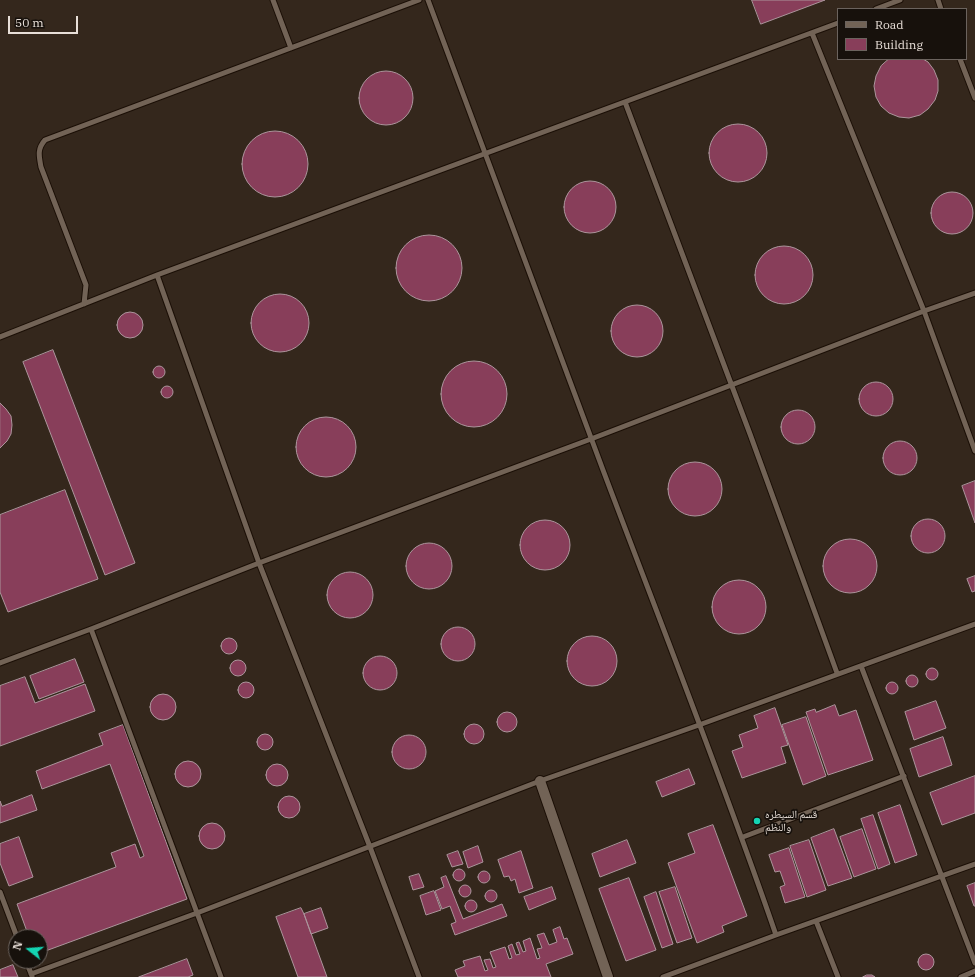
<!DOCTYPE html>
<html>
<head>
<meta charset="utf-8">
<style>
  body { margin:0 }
  #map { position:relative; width:975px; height:977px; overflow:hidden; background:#34271c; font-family:"IBM Plex Serif",serif }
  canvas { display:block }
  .legend { position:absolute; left:837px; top:8px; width:130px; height:52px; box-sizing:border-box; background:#17110c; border:1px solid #6b635e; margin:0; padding:5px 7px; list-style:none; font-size:12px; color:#e8dfd8 }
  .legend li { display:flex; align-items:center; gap:8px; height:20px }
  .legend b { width:20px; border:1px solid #6b635e }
  .north { position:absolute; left:8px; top:929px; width:40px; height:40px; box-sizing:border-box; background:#17110c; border:1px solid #6b635e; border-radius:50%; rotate:287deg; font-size:11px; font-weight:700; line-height:16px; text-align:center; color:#e8dfd8 }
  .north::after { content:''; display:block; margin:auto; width:14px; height:18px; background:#14d5b3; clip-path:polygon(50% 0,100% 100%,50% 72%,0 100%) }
  .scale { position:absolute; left:8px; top:16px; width:70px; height:18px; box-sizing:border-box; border:2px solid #e8dfd8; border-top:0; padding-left:5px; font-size:12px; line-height:14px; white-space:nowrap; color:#e8dfd8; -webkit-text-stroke:3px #17110c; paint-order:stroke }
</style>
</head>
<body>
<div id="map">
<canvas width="975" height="977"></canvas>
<ul class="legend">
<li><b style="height:5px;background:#726356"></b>Road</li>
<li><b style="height:11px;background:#883e5a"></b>Building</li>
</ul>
<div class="north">N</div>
<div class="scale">50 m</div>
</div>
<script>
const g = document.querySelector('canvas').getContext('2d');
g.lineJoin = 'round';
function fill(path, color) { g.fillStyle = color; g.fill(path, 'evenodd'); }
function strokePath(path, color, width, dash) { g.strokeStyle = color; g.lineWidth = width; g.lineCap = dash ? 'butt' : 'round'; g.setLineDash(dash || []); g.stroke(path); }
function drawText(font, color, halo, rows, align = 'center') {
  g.font = font + ' "IBM Plex Serif","Noto Naskh Arabic",serif'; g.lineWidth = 3.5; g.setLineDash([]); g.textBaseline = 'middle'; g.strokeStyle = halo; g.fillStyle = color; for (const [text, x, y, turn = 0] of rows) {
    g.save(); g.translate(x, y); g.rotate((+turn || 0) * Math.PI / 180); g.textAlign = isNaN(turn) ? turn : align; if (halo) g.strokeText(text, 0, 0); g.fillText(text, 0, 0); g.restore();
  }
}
const building = new Path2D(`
  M 752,0 L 825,0 L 761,24 Z
  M 889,59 L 923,59 L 928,62 L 934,70 L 938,80 L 938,91 L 935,100 L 928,109 L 920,115 L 909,118 L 899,117 L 889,113 L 881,106 L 876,97 L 874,86 L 876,76 L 881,66 Z
  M359 98a27 27 0 1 1 54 0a27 27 0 1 1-54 0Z
  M709 153a29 29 0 1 1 58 0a29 29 0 1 1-58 0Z
  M242 164a33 33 0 1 1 66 0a33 33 0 1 1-66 0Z
  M564 207a26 26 0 1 1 52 0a26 26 0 1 1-52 0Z
  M931 213a21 21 0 1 1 42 0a21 21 0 1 1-42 0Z
  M396 268a33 33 0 1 1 66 0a33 33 0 1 1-66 0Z
  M755 275a29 29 0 1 1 58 0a29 29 0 1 1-58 0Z
  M251 323a29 29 0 1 1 58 0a29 29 0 1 1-58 0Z
  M611 331a26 26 0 1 1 52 0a26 26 0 1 1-52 0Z
  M117 325a13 13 0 1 1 26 0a13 13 0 1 1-26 0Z
  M 53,350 L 135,563 L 105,575 L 23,362 Z
  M441 394a33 33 0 1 1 66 0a33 33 0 1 1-66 0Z
  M153 372a6 6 0 1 1 12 0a6 6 0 1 1-12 0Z
  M859 399a17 17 0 1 1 34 0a17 17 0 1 1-34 0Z
  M161 392a6 6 0 1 1 12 0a6 6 0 1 1-12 0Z
  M 0,403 L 6,409 L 11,416 L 12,425 L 11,434 L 7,441 L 0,448 Z
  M781 427a17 17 0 1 1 34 0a17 17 0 1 1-34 0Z
  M296 447a30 30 0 1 1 60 0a30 30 0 1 1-60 0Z
  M883 458a17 17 0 1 1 34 0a17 17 0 1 1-34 0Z
  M668 489a27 27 0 1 1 54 0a27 27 0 1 1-54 0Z
  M 975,481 L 975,523 L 962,486 Z
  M 65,490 L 98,579 L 8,612 L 0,592 L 0,515 Z
  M911 536a17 17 0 1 1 34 0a17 17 0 1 1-34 0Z
  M520 545a25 25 0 1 1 50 0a25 25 0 1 1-50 0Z
  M823 566a27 27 0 1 1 54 0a27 27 0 1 1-54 0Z
  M406 566a23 23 0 1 1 46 0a23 23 0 1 1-46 0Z
  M327 595a23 23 0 1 1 46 0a23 23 0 1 1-46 0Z
  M 975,576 L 975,591 L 972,592 L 967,579 Z
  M712 607a27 27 0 1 1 54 0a27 27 0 1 1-54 0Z
  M441 644a17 17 0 1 1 34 0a17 17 0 1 1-34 0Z
  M567 661a25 25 0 1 1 50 0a25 25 0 1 1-50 0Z
  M221 646a8 8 0 1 1 16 0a8 8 0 1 1-16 0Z
  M363 673a17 17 0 1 1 34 0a17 17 0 1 1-34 0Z
  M 75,659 L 84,682 L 39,699 L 30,676 Z
  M230 668a8 8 0 1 1 16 0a8 8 0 1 1-16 0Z
  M926 674a6 6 0 1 1 12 0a6 6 0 1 1-12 0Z
  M906 681a6 6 0 1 1 12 0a6 6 0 1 1-12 0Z
  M 25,677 L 35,703 L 85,684 L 95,711 L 0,746 L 0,686 Z
  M886 688a6 6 0 1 1 12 0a6 6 0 1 1-12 0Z
  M238 690a8 8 0 1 1 16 0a8 8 0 1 1-16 0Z
  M150 707a13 13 0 1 1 26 0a13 13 0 1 1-26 0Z
  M 936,701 L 946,728 L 914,740 L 905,712 Z
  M 835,705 L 839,716 L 856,710 L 873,760 L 828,775 L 806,712 L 815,709 L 816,712 Z
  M 775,708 L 788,745 L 781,747 L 786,763 L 742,778 L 732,751 L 743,747 L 739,735 L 758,728 L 754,716 Z
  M497 722a10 10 0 1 1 20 0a10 10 0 1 1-20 0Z
  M 806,717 L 826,776 L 803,785 L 782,725 Z
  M464 734a10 10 0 1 1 20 0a10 10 0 1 1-20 0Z
  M 123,725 L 187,899 L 40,953 L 40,937 L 29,937 L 17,904 L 116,867 L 111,853 L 135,844 L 140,858 L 144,856 L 110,764 L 42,789 L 36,771 L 103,745 L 99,734 Z
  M257 742a8 8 0 1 1 16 0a8 8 0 1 1-16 0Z
  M392 752a17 17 0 1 1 34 0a17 17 0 1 1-34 0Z
  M 943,737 L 952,765 L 919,777 L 910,749 Z
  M175 774a13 13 0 1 1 26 0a13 13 0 1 1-26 0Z
  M266 775a11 11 0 1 1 22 0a11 11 0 1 1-22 0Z
  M 689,769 L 695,784 L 662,797 L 656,782 Z
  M 975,776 L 975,813 L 942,825 L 930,793 Z
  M 32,795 L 37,810 L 0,823 L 0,801 L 2,806 Z
  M278 807a11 11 0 1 1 22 0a11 11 0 1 1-22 0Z
  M 900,805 L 917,855 L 895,863 L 878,813 Z
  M 873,815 L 890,864 L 878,869 L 861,819 Z
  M199 836a13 13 0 1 1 26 0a13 13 0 1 1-26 0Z
  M 713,825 L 747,916 L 722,926 L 724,932 L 697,943 L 668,863 L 695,853 L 688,834 Z
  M 834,829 L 852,878 L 828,886 L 811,838 Z
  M 862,829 L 876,869 L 854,877 L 840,837 Z
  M 19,837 L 33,877 L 9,886 L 0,863 L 0,844 Z
  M 627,840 L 636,863 L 600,877 L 592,854 Z
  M 809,840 L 826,890 L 807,897 L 790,846 Z
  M 478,846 L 483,862 L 468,868 L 463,852 Z
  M 789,848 L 805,897 L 785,903 L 780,887 L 785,885 L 780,871 L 775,872 L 769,855 Z
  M 458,851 L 463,864 L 452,867 L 447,855 Z
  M 521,851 L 533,888 L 519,893 L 515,879 L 511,881 L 509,876 L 504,877 L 498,860 Z
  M453 875a6 6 0 1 1 12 0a6 6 0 1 1-12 0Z
  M478 877a6 6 0 1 1 12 0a6 6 0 1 1-12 0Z
  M 419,874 L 424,887 L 413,890 L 409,877 Z
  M 446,876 L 463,919 L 502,904 L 507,916 L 455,935 L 451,924 L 456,922 L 450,906 L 442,909 L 435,891 L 444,887 L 441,878 Z
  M 629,878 L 656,950 L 626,961 L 599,889 Z
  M 975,883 L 975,906 L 974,906 L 967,886 Z
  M459 891a6 6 0 1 1 12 0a6 6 0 1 1-12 0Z
  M 552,887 L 556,899 L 529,910 L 524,897 Z
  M 675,887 L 692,938 L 677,943 L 659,892 Z
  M485 896a6 6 0 1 1 12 0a6 6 0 1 1-12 0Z
  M 434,891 L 441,910 L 426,915 L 420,896 Z
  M 656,892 L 673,944 L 662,948 L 644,897 Z
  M465 906a6 6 0 1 1 12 0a6 6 0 1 1-12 0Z
  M 301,908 L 304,914 L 327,977 L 298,977 L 276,917 Z
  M 321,908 L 328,928 L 311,934 L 304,914 Z
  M 560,927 L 564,939 L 567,938 L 573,954 L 546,964 L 551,977 L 458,977 L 455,970 L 465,966 L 463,961 L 480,956 L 485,971 L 488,970 L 484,960 L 490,959 L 493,968 L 496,967 L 490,952 L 505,947 L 509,959 L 512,958 L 508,946 L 512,944 L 516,955 L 520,954 L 516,943 L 519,942 L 523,952 L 526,951 L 523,941 L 530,938 L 537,959 L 540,958 L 537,949 L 542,948 L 537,935 L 544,933 L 549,945 L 557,942 L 553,930 Z
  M918 962a8 8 0 1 1 16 0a8 8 0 1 1-16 0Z
  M 187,959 L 193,975 L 188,977 L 139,977 Z
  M 13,965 L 18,977 L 0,977 L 0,970 Z
  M 867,975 L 872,975 L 875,977 L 863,977 Z`);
fill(building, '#883e5a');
strokePath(building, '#ac959c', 1);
const lane = new Path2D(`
  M 273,0 L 291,48
  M 428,0 C 487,156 544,313 603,470 C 661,624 722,778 776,935
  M 938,0 L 941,9
  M 876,9 L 900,0
  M 812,33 L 924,311 L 975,451
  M 960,59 L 975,98
  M 625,102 L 750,434 L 837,673
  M 157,275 L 259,563 L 370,847 L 419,977
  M 84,304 L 86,285 L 41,167 C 39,156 37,149 45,140 L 419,0
  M 0,337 L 157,275 L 838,23
  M 91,629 L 221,977
  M 0,663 L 91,629 L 259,563 L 591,439 L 924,311 L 975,293
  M 861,666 L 975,963
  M 743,837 L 904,776
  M 0,892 L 17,937
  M 816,921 L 838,977
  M 26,961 L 32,976
  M 31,974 L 197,913 L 540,781 L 699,725 L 975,624
  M 663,977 L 776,935 L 975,864
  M 961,977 L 975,971`);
const street = new Path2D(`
  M 540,781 L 608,977`);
strokePath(lane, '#1b0f06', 7);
strokePath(street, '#1b0f06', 12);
strokePath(lane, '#726356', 5);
strokePath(street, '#726356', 10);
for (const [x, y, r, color] of [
  [757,821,4,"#14d5b3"]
]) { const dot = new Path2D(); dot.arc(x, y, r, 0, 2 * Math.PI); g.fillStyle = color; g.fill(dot); strokePath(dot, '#17110c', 1.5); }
drawText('11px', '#e8dfd8', '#17110c', [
  ["قسم السيطره",765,815],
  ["والنظم",765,828]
], 'left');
</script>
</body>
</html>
